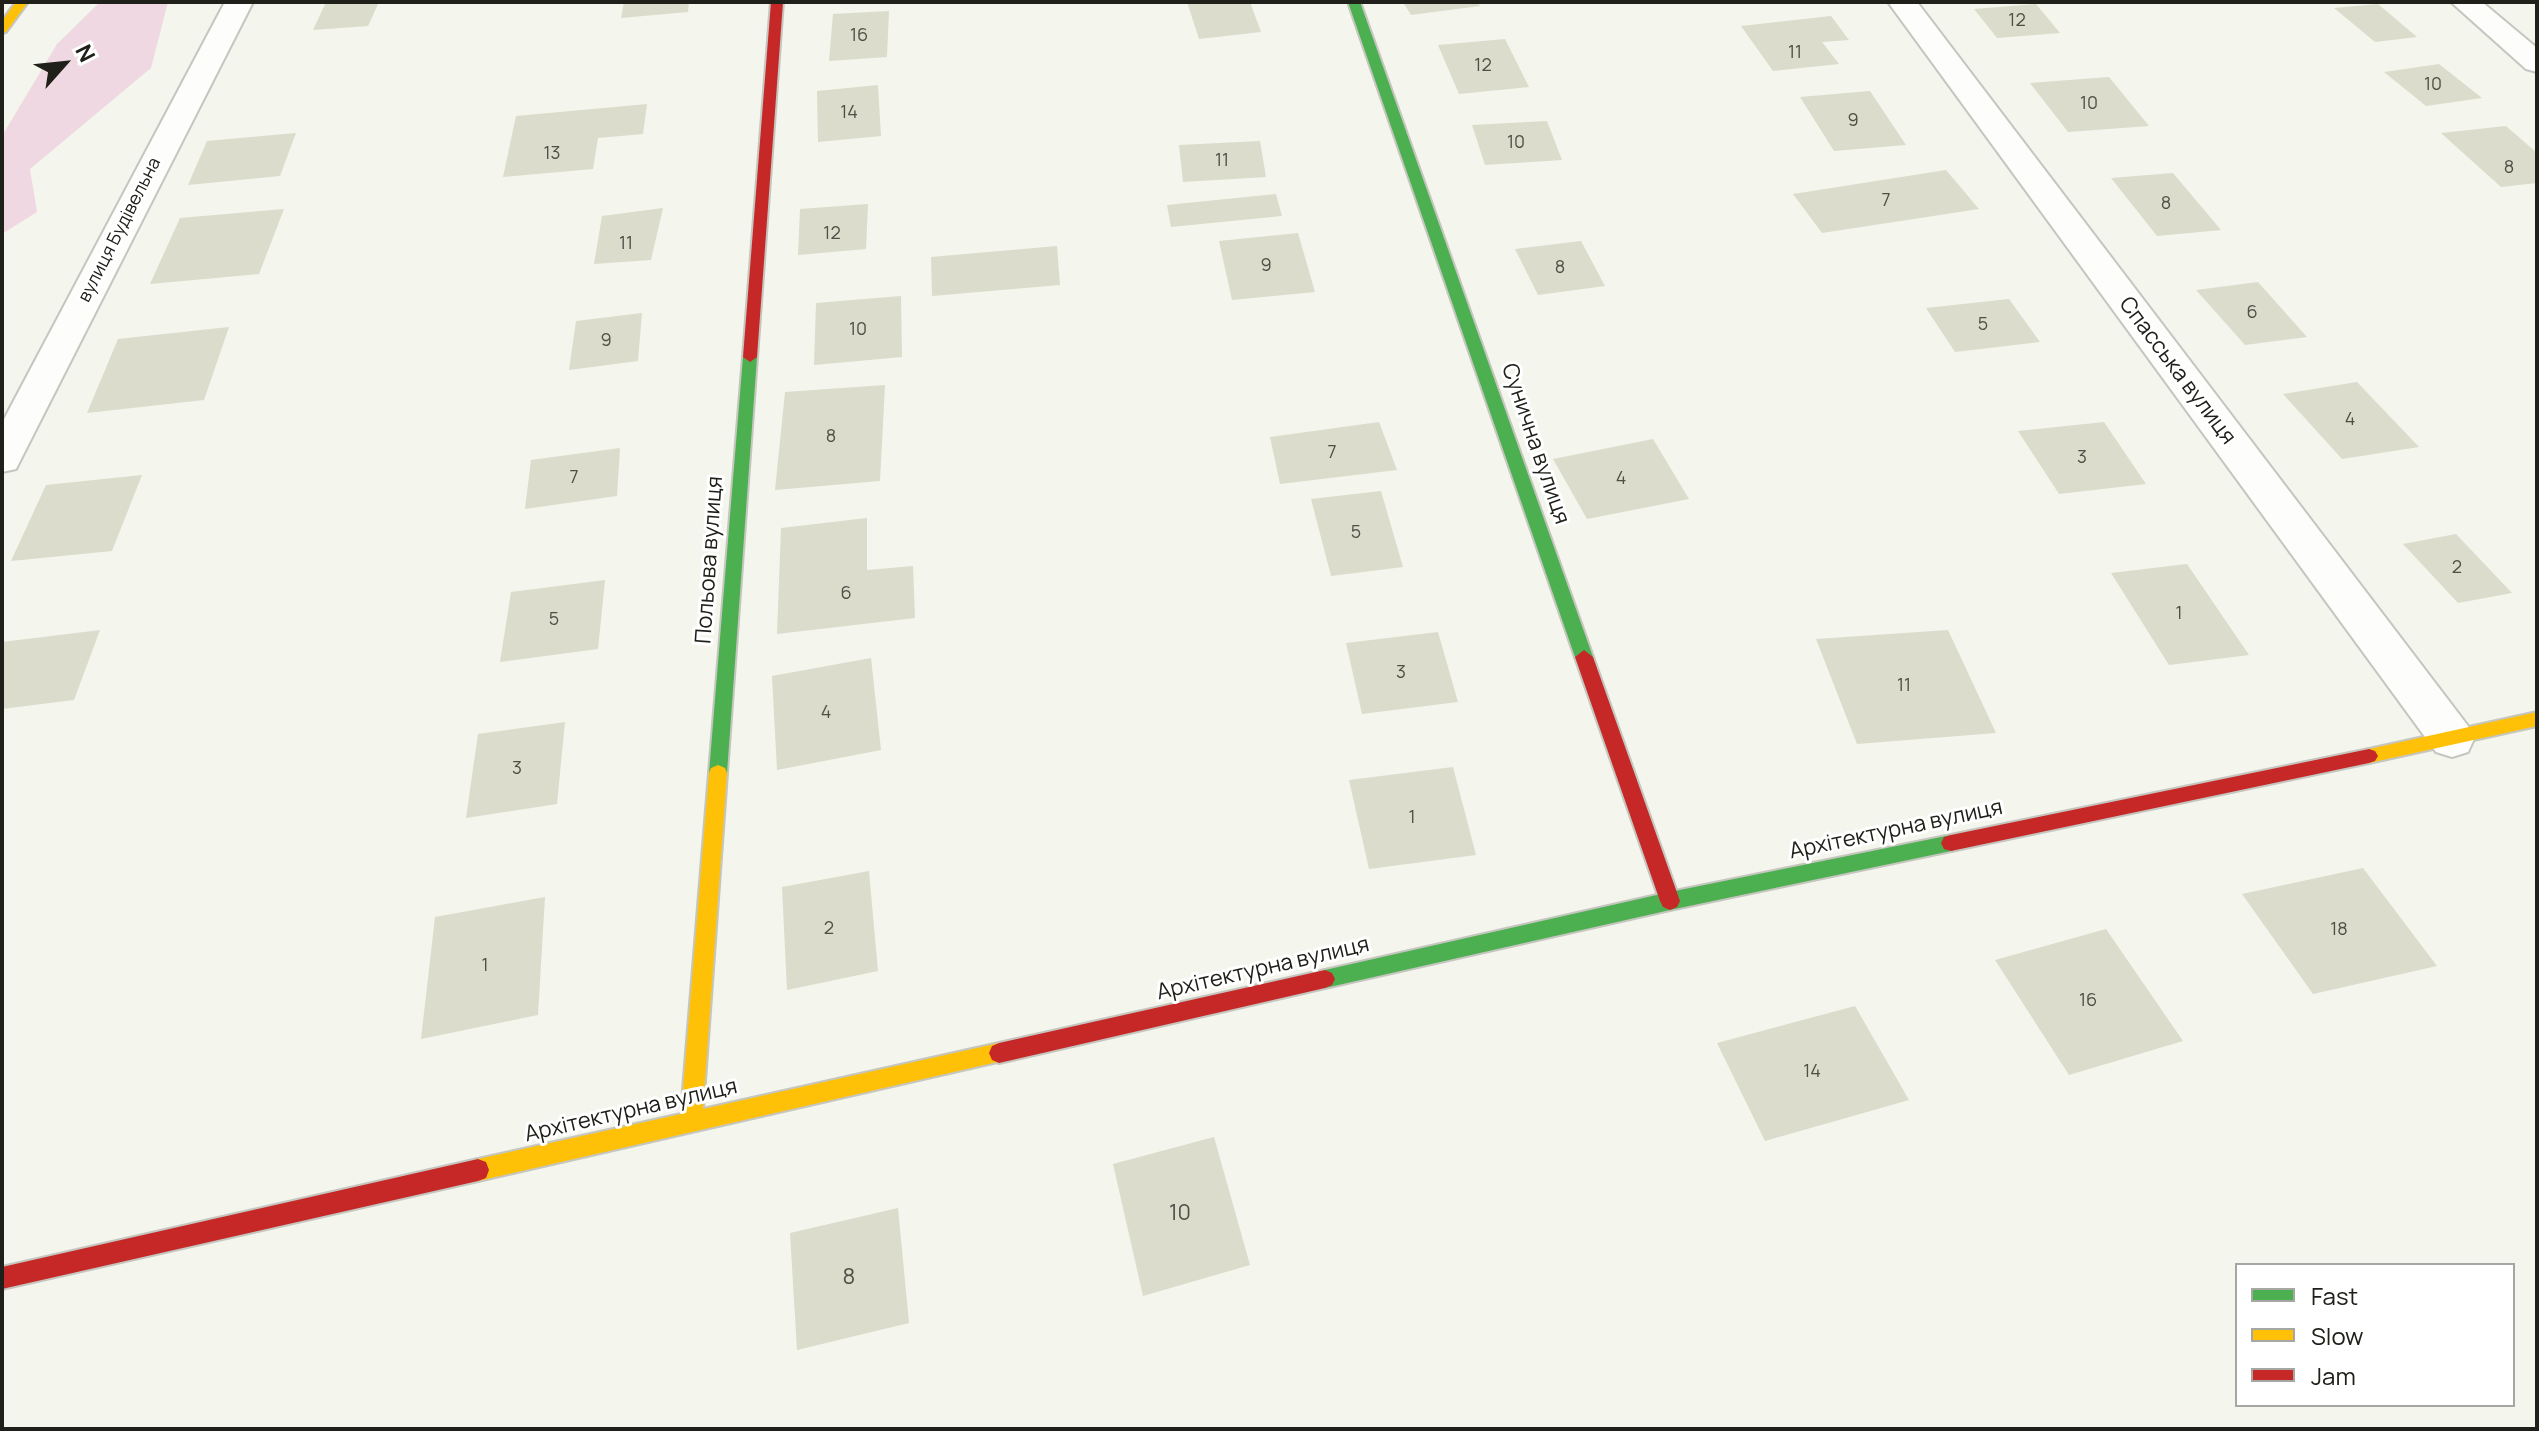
<!DOCTYPE html>
<html>
<head>
<meta charset="utf-8">
<style>
  body { margin:0 }
  #map { position:relative; width:2539px; height:1431px; overflow:hidden; background:#f4f5ec; font-family:Manrope,sans-serif }
  canvas { display:block }
  .frame { position:absolute; inset:0; border:4px solid #20201a; pointer-events:none }
  .legend { position:absolute; left:2235px; top:1263px; width:280px; height:144px; box-sizing:border-box; background:#fff; border:2px solid #a6a6a3; margin:0; padding:10px 14px; list-style:none; font-size:24px; color:#20201a }
  .legend li { display:flex; align-items:center; gap:16px; height:40px }
  .legend b { width:40px; border:2px solid #a6a6a3 }
  .north { position:absolute; left:24px; top:24px; width:80px; height:80px; -webkit-text-stroke:6px #fff; paint-order:stroke; rotate:63deg; font-size:22px; font-weight:700; line-height:32px; text-align:center; color:#20201a }
  .north::after { content:''; display:block; margin:auto; width:28px; height:36px; background:#20201a; clip-path:polygon(50% 0,100% 100%,50% 72%,0 100%) }
</style>
</head>
<body>
<div id="map">
<canvas width="2539" height="1431"></canvas>
<div class="frame"></div>
<ul class="legend">
<li><b style="height:10px;background:#4caf50"></b>Fast</li>
<li><b style="height:10px;background:#ffc107"></b>Slow</li>
<li><b style="height:10px;background:#c62828"></b>Jam</li>
</ul>
<div class="north">N</div>
</div>
<script>
const g = document.querySelector('canvas').getContext('2d');
g.lineJoin = 'round';
function fill(path, color) { g.fillStyle = color; g.fill(path, 'evenodd'); }
function strokePath(path, color, width, dash) { g.strokeStyle = color; g.lineWidth = width; g.lineCap = dash ? 'butt' : 'round'; g.setLineDash(dash || []); g.stroke(path); }
function drawText(font, color, halo, rows, align = 'center') {
  g.font = font + ' Manrope,sans-serif'; g.lineWidth = 6; g.setLineDash([]); g.textBaseline = 'middle'; g.strokeStyle = halo; g.fillStyle = color; for (const [text, x, y, turn = 0] of rows) {
    g.save(); g.translate(x, y); g.rotate((+turn || 0) * Math.PI / 180); g.textAlign = isNaN(turn) ? turn : align; if (halo) g.strokeText(text, 0, 0); g.fillText(text, 0, 0); g.restore();
  }
}
fill(new Path2D(`
  M 100,2 L 168,2 L 151,68 L 30,169 L 37,212 L 2,234 L 2,136 L 57,44 Z`), '#efd8e2');
fill(new Path2D(`
  M 326,2 L 379,2 L 368,26 L 313,30 Z
  M 624,2 L 689,2 L 688,12 L 621,18 Z
  M 1187,2 L 1250,2 L 1261,32 L 1199,39 Z
  M 1403,2 L 1477,2 L 1480,6 L 1411,15 Z
  M 2036,4 L 2060,33 L 1997,38 L 1974,9 Z
  M 2378,4 L 2417,37 L 2375,42 L 2334,8 Z
  M 889,11 L 887,57 L 829,61 L 833,14 Z
  M 1831,16 L 1849,40 L 1822,42 L 1839,64 L 1773,71 L 1741,26 Z
  M 1505,39 L 1529,87 L 1459,94 L 1438,45 Z
  M 2439,64 L 2482,98 L 2426,106 L 2384,72 Z
  M 2109,77 L 2149,126 L 2068,132 L 2030,83 Z
  M 878,85 L 881,136 L 818,142 L 817,91 Z
  M 1870,91 L 1906,145 L 1834,151 L 1800,97 Z
  M 647,104 L 643,134 L 598,138 L 593,169 L 503,177 L 516,116 Z
  M 1547,121 L 1562,160 L 1485,165 L 1472,125 Z
  M 2506,126 L 2537,153 L 2537,183 L 2501,187 L 2441,133 Z
  M 296,133 L 280,176 L 188,185 L 207,141 Z
  M 1260,141 L 1266,177 L 1183,182 L 1179,145 Z
  M 1946,170 L 1979,209 L 1822,233 L 1793,194 Z
  M 2173,173 L 2221,230 L 2157,236 L 2111,178 Z
  M 1276,194 L 1282,216 L 1171,227 L 1167,205 Z
  M 868,204 L 866,249 L 798,255 L 800,209 Z
  M 663,208 L 651,260 L 594,264 L 602,216 Z
  M 284,209 L 259,274 L 150,284 L 180,218 Z
  M 1298,233 L 1315,292 L 1232,300 L 1219,241 Z
  M 1581,241 L 1605,286 L 1538,295 L 1515,249 Z
  M 1057,246 L 1060,285 L 932,296 L 931,257 Z
  M 2258,282 L 2307,337 L 2245,345 L 2196,290 Z
  M 901,296 L 902,357 L 814,365 L 816,303 Z
  M 2009,299 L 2040,342 L 1955,352 L 1926,308 Z
  M 642,313 L 638,361 L 569,370 L 576,321 Z
  M 229,327 L 204,400 L 87,413 L 118,339 Z
  M 2357,382 L 2419,447 L 2342,459 L 2283,394 Z
  M 885,385 L 880,481 L 775,490 L 785,392 Z
  M 1379,422 L 1397,470 L 1280,484 L 1270,437 Z
  M 2104,422 L 2146,484 L 2059,494 L 2018,431 Z
  M 1653,439 L 1689,499 L 1587,519 L 1553,459 Z
  M 620,448 L 617,496 L 525,509 L 531,460 Z
  M 142,475 L 112,551 L 11,561 L 46,485 Z
  M 1381,491 L 1403,567 L 1331,576 L 1311,499 Z
  M 867,518 L 867,570 L 913,566 L 915,618 L 777,634 L 781,528 Z
  M 2456,534 L 2512,593 L 2458,603 L 2403,544 Z
  M 2187,564 L 2249,655 L 2169,665 L 2111,573 Z
  M 605,580 L 598,649 L 500,662 L 511,592 Z
  M 100,630 L 74,700 L 2,709 L 2,642 Z
  M 1948,630 L 1996,733 L 1857,744 L 1816,639 Z
  M 1438,632 L 1458,702 L 1362,714 L 1346,643 Z
  M 871,658 L 881,750 L 777,770 L 772,676 Z
  M 565,722 L 557,804 L 466,818 L 478,734 Z
  M 1453,767 L 1476,855 L 1369,869 L 1349,780 Z
  M 2363,868 L 2437,966 L 2313,994 L 2242,894 Z
  M 869,871 L 878,971 L 787,990 L 782,887 Z
  M 545,897 L 538,1015 L 421,1039 L 435,917 Z
  M 2106,929 L 2183,1041 L 2069,1075 L 1995,960 Z
  M 1855,1006 L 1909,1100 L 1765,1141 L 1717,1043 Z
  M 1214,1137 L 1250,1265 L 1143,1296 L 1113,1164 Z
  M 898,1208 L 909,1323 L 797,1350 L 790,1233 Z`), '#dbdccc');
const street = new Path2D(`
  M 225,2 L 253,2 L 21,459 L 16,469 L 2,472 L 2,423 Z
  M 1888,2 L 1917,2 L 2468,726 L 2474,739 L 2468,752 L 2452,757 L 2436,752 Z
  M 2451,2 L 2482,2 L 2537,48 L 2537,72 L 2526,69 Z`);
const fast = new Path2D(`
  M 1348,2 L 1360,2 L 1593,657 L 1590,662 L 1578,662 L 1575,657 Z
  M 750,352 L 757,357 L 727,773 L 725,778 L 711,778 L 709,773 L 743,357 Z
  M 1951,835 L 1958,837 L 1961,843 L 1958,849 L 1951,851 L 1670,910 L 1325,988 L 1318,985 L 1315,979 L 1318,973 L 1325,970 L 1670,892 Z`);
const slow = new Path2D(`
  M 16,2 L 28,2 L 6,32 L 2,33 L 2,21 Z
  M 2537,712 L 2537,726 L 2369,763 L 2363,761 L 2360,756 L 2363,751 L 2369,749 Z
  M 718,765 L 725,768 L 727,773 L 703,1109 L 999,1043 L 1006,1046 L 1009,1053 L 1006,1060 L 478,1181 L 470,1178 L 467,1170 L 470,1162 L 478,1159 L 681,1114 L 709,773 L 711,768 Z`);
const jam = new Path2D(`
  M 771,2 L 783,2 L 757,357 L 750,362 L 743,357 Z
  M 1584,650 L 1593,657 L 1680,901 L 1677,907 L 1670,910 L 1663,907 L 1660,901 L 1575,657 Z
  M 2369,749 L 2375,751 L 2378,756 L 2375,761 L 2369,763 L 1951,851 L 1944,849 L 1941,843 L 1944,837 L 1951,835 Z
  M 1325,970 L 1332,973 L 1335,979 L 1332,985 L 1325,988 L 999,1063 L 992,1060 L 989,1053 L 992,1046 L 999,1043 Z
  M 478,1159 L 486,1162 L 489,1170 L 486,1178 L 478,1181 L 2,1289 L 2,1267 Z`);
strokePath(street, '#c5c6bf', 4);
strokePath(fast, '#c5c6bf', 4);
strokePath(slow, '#c5c6bf', 4);
strokePath(jam, '#c5c6bf', 4);
fill(street, '#fdfefc');
fill(fast, '#4caf50');
fill(slow, '#ffc107');
fill(jam, '#c62828');
drawText('18px', '#4f4f46', null, [
  ["12",2017,21],
  ["16",859,36],
  ["11",1795,53],
  ["12",1483,66],
  ["10",2433,85],
  ["10",2089,104],
  ["14",849,113],
  ["9",1853,121],
  ["10",1516,143],
  ["13",552,154],
  ["11",1222,161],
  ["8",2509,168],
  ["7",1886,201],
  ["8",2166,204],
  ["12",832,234],
  ["11",626,244],
  ["9",1266,266],
  ["8",1560,268],
  ["6",2252,313],
  ["5",1983,325],
  ["10",858,330],
  ["9",606,341],
  ["4",2350,420],
  ["8",831,437],
  ["7",1332,453],
  ["3",2082,458],
  ["7",574,478],
  ["4",1621,479],
  ["5",1356,533],
  ["2",2457,568],
  ["6",846,594],
  ["1",2179,614],
  ["5",554,620],
  ["3",1401,673],
  ["11",1904,686],
  ["4",826,713],
  ["3",517,769],
  ["1",1412,818],
  ["2",829,929],
  ["18",2339,930],
  ["1",485,966],
  ["16",2088,1001],
  ["14",1812,1072]
]);
drawText('18px', '#20201a', '#fff', [
  ["вулиця Будівельна",120,230,-63]
]);
drawText('22px', '#20201a', '#fff', [
  ["Спасська вулиця",2177,371,53],
  ["Сунична вулиця",1535,444,71],
  ["Польова вулиця",710,560,-86],
  ["Архітектурна вулиця",1896,830,-12],
  ["Архітектурна вулиця",1263,969,-13],
  ["Архітектурна вулиця",631,1111,-13]
]);
drawText('22px', '#4f4f46', null, [
  ["10",1180,1214],
  ["8",849,1278]
]);
</script>
</body>
</html>
